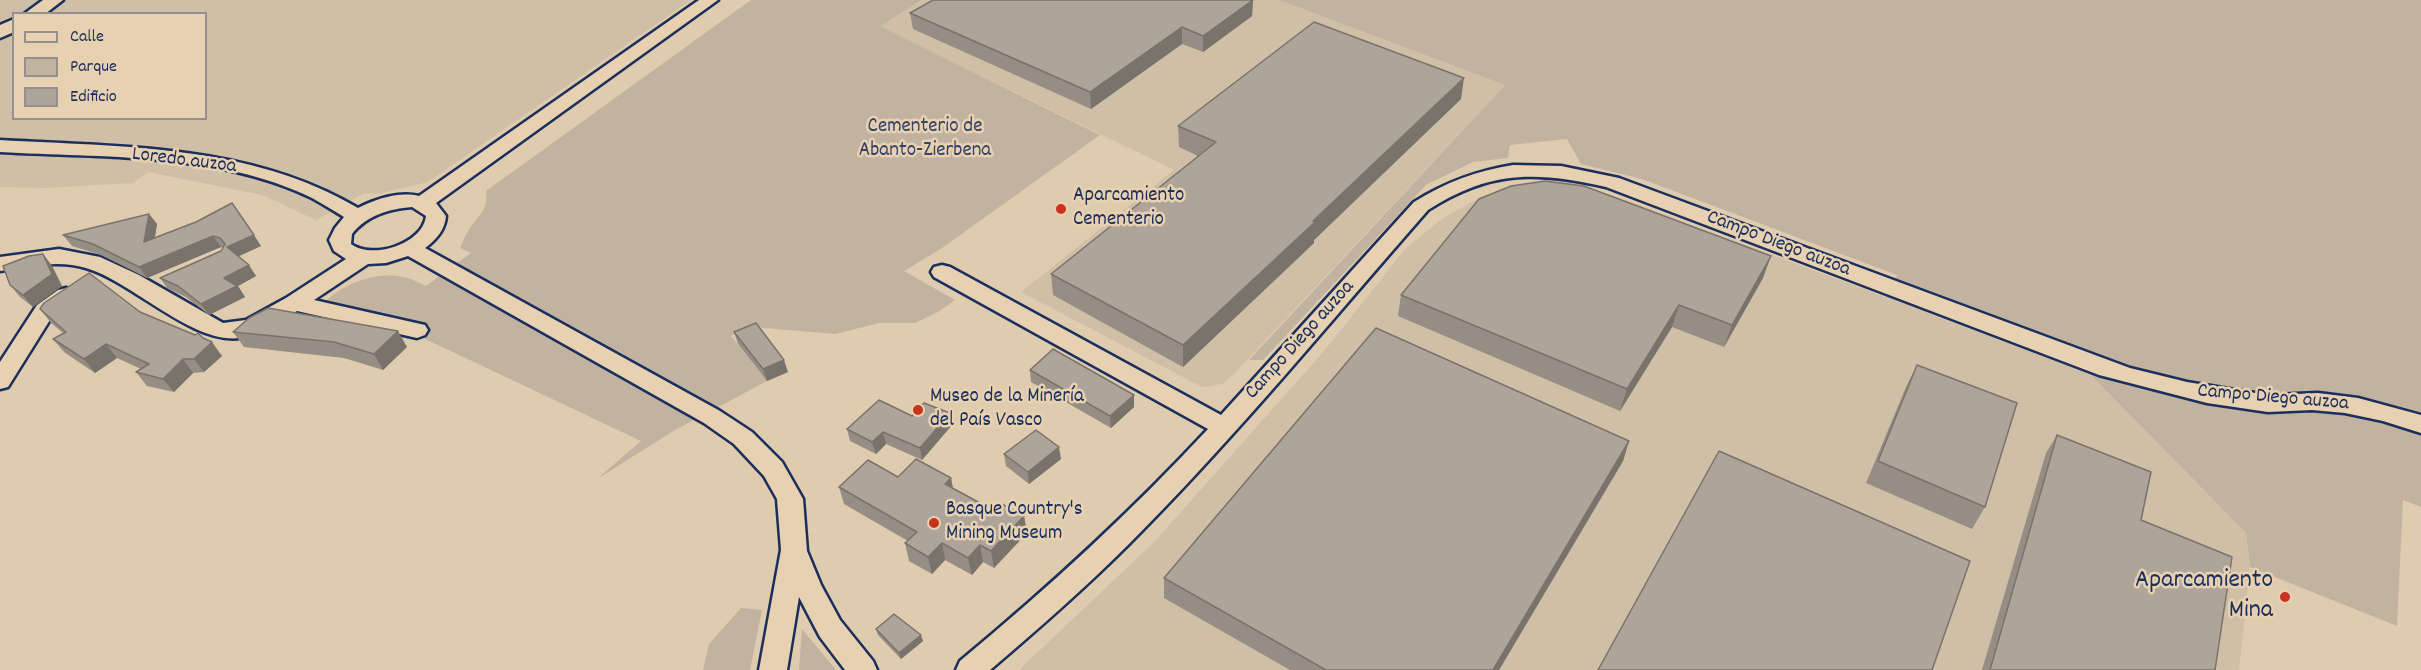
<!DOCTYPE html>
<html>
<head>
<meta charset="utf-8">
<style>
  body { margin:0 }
  #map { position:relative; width:2421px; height:670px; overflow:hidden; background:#dfcbad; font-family:Dekko,sans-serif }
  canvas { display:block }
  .legend { position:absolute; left:12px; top:12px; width:195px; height:108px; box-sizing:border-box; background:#e7d1b0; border:2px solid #95908f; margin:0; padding:8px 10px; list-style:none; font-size:18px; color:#1b2f5e }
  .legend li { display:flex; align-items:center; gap:12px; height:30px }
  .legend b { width:30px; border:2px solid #95908f }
</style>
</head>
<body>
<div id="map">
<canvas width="2421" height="670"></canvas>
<ul class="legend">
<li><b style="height:8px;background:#e7d1b0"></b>Calle</li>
<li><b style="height:16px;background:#c2b3a1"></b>Parque</li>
<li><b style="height:16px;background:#aea499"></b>Edificio</li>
</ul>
</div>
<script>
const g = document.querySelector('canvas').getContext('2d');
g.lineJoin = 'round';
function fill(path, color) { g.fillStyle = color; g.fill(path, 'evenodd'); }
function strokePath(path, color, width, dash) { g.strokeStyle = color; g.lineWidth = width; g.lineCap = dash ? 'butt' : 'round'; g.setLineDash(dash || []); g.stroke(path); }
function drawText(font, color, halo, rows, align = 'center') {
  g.font = font + ' Dekko,sans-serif'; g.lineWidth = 5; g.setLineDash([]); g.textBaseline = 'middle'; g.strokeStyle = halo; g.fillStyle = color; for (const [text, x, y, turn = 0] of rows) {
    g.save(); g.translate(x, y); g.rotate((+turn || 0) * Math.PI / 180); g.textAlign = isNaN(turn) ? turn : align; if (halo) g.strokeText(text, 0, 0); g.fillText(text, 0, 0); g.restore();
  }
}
fill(new Path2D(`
  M 0,0 L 691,0 L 428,182 L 378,194 L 365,193 L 316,220 L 262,195 L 148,172 L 133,183 L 43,188 L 0,187 ZM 14,14 L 206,14 L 206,118 L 14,118 Z
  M 922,0 L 1279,0 L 1505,85 L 1232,376 L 1222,384 L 1202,387 L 1021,292 L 1174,170 L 879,26 Z
  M 1568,182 L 1614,196 L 2089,373 L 2246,533 L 2250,567 L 2239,670 L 1019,670 L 1155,541 L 1325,350 L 1405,249 L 1443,218 L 1485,195 L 1528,186 Z`), '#d0bfa7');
fill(new Path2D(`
  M 751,0 L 922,0 L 880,26 L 1100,135 L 942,248 L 904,271 L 955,300 L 938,312 L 915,323 L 879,323 L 835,334 L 752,327 L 731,336 L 767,381 L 675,430 L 597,479 L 641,441 L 419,336 L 323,304 C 341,284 376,271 403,277 C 411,278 419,283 426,286 L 471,253 L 460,248 C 463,242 465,235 469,230 C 478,215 489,210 486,191 Z
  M 1279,0 L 2421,0 L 2421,507 L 2403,500 L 2397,626 L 2250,567 L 2246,533 L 2089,373 L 1886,297 L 1897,275 L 1642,179 L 1581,164 L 1567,139 L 1510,145 L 1508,158 L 1473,162 L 1426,185 L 1263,360 L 1249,360 L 1505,85 Z
  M 741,608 L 762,610 L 750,670 L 703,670 L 709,644 Z
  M 802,629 L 836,670 L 799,670 Z`), '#c2b3a1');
const minor = new Path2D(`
  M 43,0 L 63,0 L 45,14 L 24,14 Z
  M 699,0 L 718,0 L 436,203 L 446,216 C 445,230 436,240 425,248 L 720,411 L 752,432 L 782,462 L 803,499 L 807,551 L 821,585 L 840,620 L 873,661 L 877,670 L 845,670 L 820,637 L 799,597 L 787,670 L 759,670 L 781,550 L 777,499 L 764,476 L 734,444 L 704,423 L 408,256 L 386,263 L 368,264 L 314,300 L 425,325 L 428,330 L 425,335 L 417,338 L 297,311 C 279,321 259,335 239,338 C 192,344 133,282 86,268 C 58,259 29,267 0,271 L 0,257 L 59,249 L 100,257 L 139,275 L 223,323 L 246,320 L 286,298 L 346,259 L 334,251 L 329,240 L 335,228 L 344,217 C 334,211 323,204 312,198 C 218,152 103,158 0,152 L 0,140 C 122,147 250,144 358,208 C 375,199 400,191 419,196 ZM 412,207 L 426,216 C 423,244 372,260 351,244 L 352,234 C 367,215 389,209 412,207 Z
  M 14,19 L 14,32 L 0,38 L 0,25 Z
  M 1513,165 L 1561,166 L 1619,178 L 2130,368 L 2187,382 L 2247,392 L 2274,395 L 2318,393 L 2358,398 L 2421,415 L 2421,433 L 2383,421 L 2345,413 L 2312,410 L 2268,412 L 2207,403 L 2099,375 L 1606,187 C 1536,171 1490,170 1428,210 C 1329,323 1234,439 1128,545 C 1084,589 1037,630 990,670 L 956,670 L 960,661 C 1048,588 1130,513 1208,429 L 934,277 L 931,272 L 934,267 L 942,265 L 950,267 L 1221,415 L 1414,202 C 1446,182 1476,171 1513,165 Z
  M 66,288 L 74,290 L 77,295 L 74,300 L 53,315 L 8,387 L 0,389 L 0,362 L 37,305 L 58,290 Z`);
strokePath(minor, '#1b2f5e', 5);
fill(minor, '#e7d1b0');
fill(new Path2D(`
  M 1253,0 L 1252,16 L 1203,52 L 1182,44 L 1091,109 L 913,29 L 910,13 Z
  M 1461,99 L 1314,240 L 1314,243 L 1183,367 L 1053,295 L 1051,274 L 1198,156 L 1179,147 L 1178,126 Z
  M 149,214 L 157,224 L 155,238 L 196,222 L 261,246 L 238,256 L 256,276 L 238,286 L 245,297 L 209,315 L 186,297 L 168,289 L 160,278 L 221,251 L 223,248 L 221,247 L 147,278 L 101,255 L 72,246 L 63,235 Z
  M 43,254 L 52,266 L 62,286 L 33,307 L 20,297 L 10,285 Z
  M 1763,278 L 1724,347 L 1672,327 L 1620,411 L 1398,316 L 1401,295 Z
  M 40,309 L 140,312 L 203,338 L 222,356 L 204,372 L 193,373 L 174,392 L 147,386 L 136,372 L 141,369 L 117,358 L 95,373 L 64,352 L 53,339 L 63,333 L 51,323 Z
  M 233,332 L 407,347 L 383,370 L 344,358 L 244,347 Z
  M 734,332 L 788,372 L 767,381 L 738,344 Z
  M 1917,365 L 1985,507 L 1972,529 L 1866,483 L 1906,387 Z
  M 1030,370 L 1134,407 L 1111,428 L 1031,382 Z
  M 950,413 L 952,425 L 922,460 L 886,444 L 876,454 L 850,441 L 847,429 L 912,416 Z
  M 2057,435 L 2141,520 L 2215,670 L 1982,670 L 2046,453 Z
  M 1629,441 L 1623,461 L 1499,670 L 1290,670 L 1164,598 L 1164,578 Z
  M 1004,454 L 1061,459 L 1029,484 L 1006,466 Z
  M 898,477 L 951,478 L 953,488 L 993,510 L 1024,516 L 1027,533 L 994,568 L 983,562 L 972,575 L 945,560 L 932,574 L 909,561 L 905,543 L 908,541 L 844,504 L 839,487 Z
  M 876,629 L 923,641 L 901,659 L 878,635 Z`), '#968d84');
fill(new Path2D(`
  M 1253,0 L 1252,16 L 1203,52 L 1203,36 Z
  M 1182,27 L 1182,44 L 1091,109 L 1090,92 Z
  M 1464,78 L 1461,99 L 1314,240 L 1314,243 L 1183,367 L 1183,345 L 1313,221 Z
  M 149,214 L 157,224 L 152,253 L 144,242 Z
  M 254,235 L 261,246 L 235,258 L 227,247 Z
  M 213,236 L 221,247 L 147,278 L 139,267 Z
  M 43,254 L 52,266 L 62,286 L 33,307 L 23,295 Z
  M 1771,256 L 1763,278 L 1724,347 L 1732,325 Z
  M 249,265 L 256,276 L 238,286 L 245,297 L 209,315 L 201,304 L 224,278 Z
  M 1679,305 L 1672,327 L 1620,411 L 1627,389 Z
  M 398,331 L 407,347 L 383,370 L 374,354 Z
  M 212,342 L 222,356 L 204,372 L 194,359 Z
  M 106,344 L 117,358 L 95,373 L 84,359 Z
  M 183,359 L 193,373 L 174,392 L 163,379 Z
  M 784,360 L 788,372 L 767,381 L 763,369 Z
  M 1134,395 L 1134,407 L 1111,428 L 1110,416 Z
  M 950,413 L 952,425 L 922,460 L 920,448 Z
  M 883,432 L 886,444 L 876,454 L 872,442 Z
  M 1629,441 L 1623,461 L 1499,670 L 1493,670 Z
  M 1059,447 L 1061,459 L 1029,484 L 1028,472 Z
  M 951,478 L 954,496 L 945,484 Z
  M 1024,516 L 1027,533 L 994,568 L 991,551 Z
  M 942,543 L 945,560 L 932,574 L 928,557 Z
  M 980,545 L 983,562 L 972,575 L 968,558 Z
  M 921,635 L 923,641 L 901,659 L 899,653 Z`), '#7a736b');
const building = new Path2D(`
  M 933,0 L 1253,0 L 1203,36 L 1182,27 L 1090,92 L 910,13 Z
  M 1314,22 L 1464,78 L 1313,221 L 1315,222 L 1183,345 L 1051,274 L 1216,142 L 1178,126 Z
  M 1545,181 L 1584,186 L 1771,256 L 1732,325 L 1679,305 L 1627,389 L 1401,295 L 1479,199 L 1511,186 Z
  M 232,203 L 254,235 L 227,247 L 249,265 L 224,278 L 237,286 L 201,304 L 178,286 L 160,278 L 221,251 L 225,244 L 220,238 L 213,236 L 139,267 L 93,244 L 63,235 L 149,214 L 144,242 L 196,222 Z
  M 43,254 L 52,274 L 23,295 L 10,285 L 3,266 L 29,256 Z
  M 89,273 L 140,312 L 195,335 L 198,333 L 203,338 L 212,342 L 194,359 L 183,359 L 163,379 L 136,372 L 149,364 L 106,344 L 84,359 L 53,339 L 66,332 L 40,309 L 44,303 Z
  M 268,308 L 398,331 L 374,354 L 334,342 L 233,332 L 249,318 Z
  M 756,323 L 784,360 L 763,369 L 734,332 Z
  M 1376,328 L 1629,441 L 1493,670 L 1326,670 L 1164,578 Z
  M 1053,349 L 1134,395 L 1110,416 L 1030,370 Z
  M 1917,365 L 2017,403 L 1985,507 L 1878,461 Z
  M 879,400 L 912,416 L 924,403 L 950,413 L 920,448 L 883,432 L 872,442 L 847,429 Z
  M 1036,430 L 1059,447 L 1028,472 L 1004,454 Z
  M 2057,435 L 2151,472 L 2141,520 L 2232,557 L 2215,670 L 1990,670 Z
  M 1719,451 L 1970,561 L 1932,670 L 1598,670 Z
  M 916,459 L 951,478 L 945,484 L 993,510 L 1000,503 L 1024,516 L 991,551 L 980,545 L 968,558 L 942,543 L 928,557 L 905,543 L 917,532 L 839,487 L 868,460 L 898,477 Z
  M 894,614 L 921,635 L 899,653 L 876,629 Z`);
fill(building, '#aea499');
strokePath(building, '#7a736b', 1.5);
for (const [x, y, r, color] of [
  [1061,209,6,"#c8321e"],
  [918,410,6,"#c8321e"],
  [934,523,6,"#c8321e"],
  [2285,597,6,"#c8321e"]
]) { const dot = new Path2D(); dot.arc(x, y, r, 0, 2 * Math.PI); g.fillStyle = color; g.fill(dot); strokePath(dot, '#e7d1b0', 2); }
drawText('21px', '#344368', '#e7d1b0', [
  ["Cementerio de",925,128],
  ["Abanto-Zierbena",925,152]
]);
drawText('21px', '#1b2f5e', '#e7d1b0', [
  ["Loredo auzoa",184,162,7],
  ["Campo Diego auzoa",1778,245,21],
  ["Campo Diego auzoa",1301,341,-48],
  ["Campo Diego auzoa",2273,399,5]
]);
drawText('21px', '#1b2f5e', '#e7d1b0', [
  ["Aparcamiento",1073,197],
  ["Cementerio",1073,221],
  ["Museo de la Minería",930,398],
  ["del País Vasco",930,422],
  ["Basque Country's",946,511],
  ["Mining Museum",946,535]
], 'left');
drawText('26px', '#1b2f5e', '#e7d1b0', [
  ["Aparcamiento",2273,582],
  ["Mina",2273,612]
], 'right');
</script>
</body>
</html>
